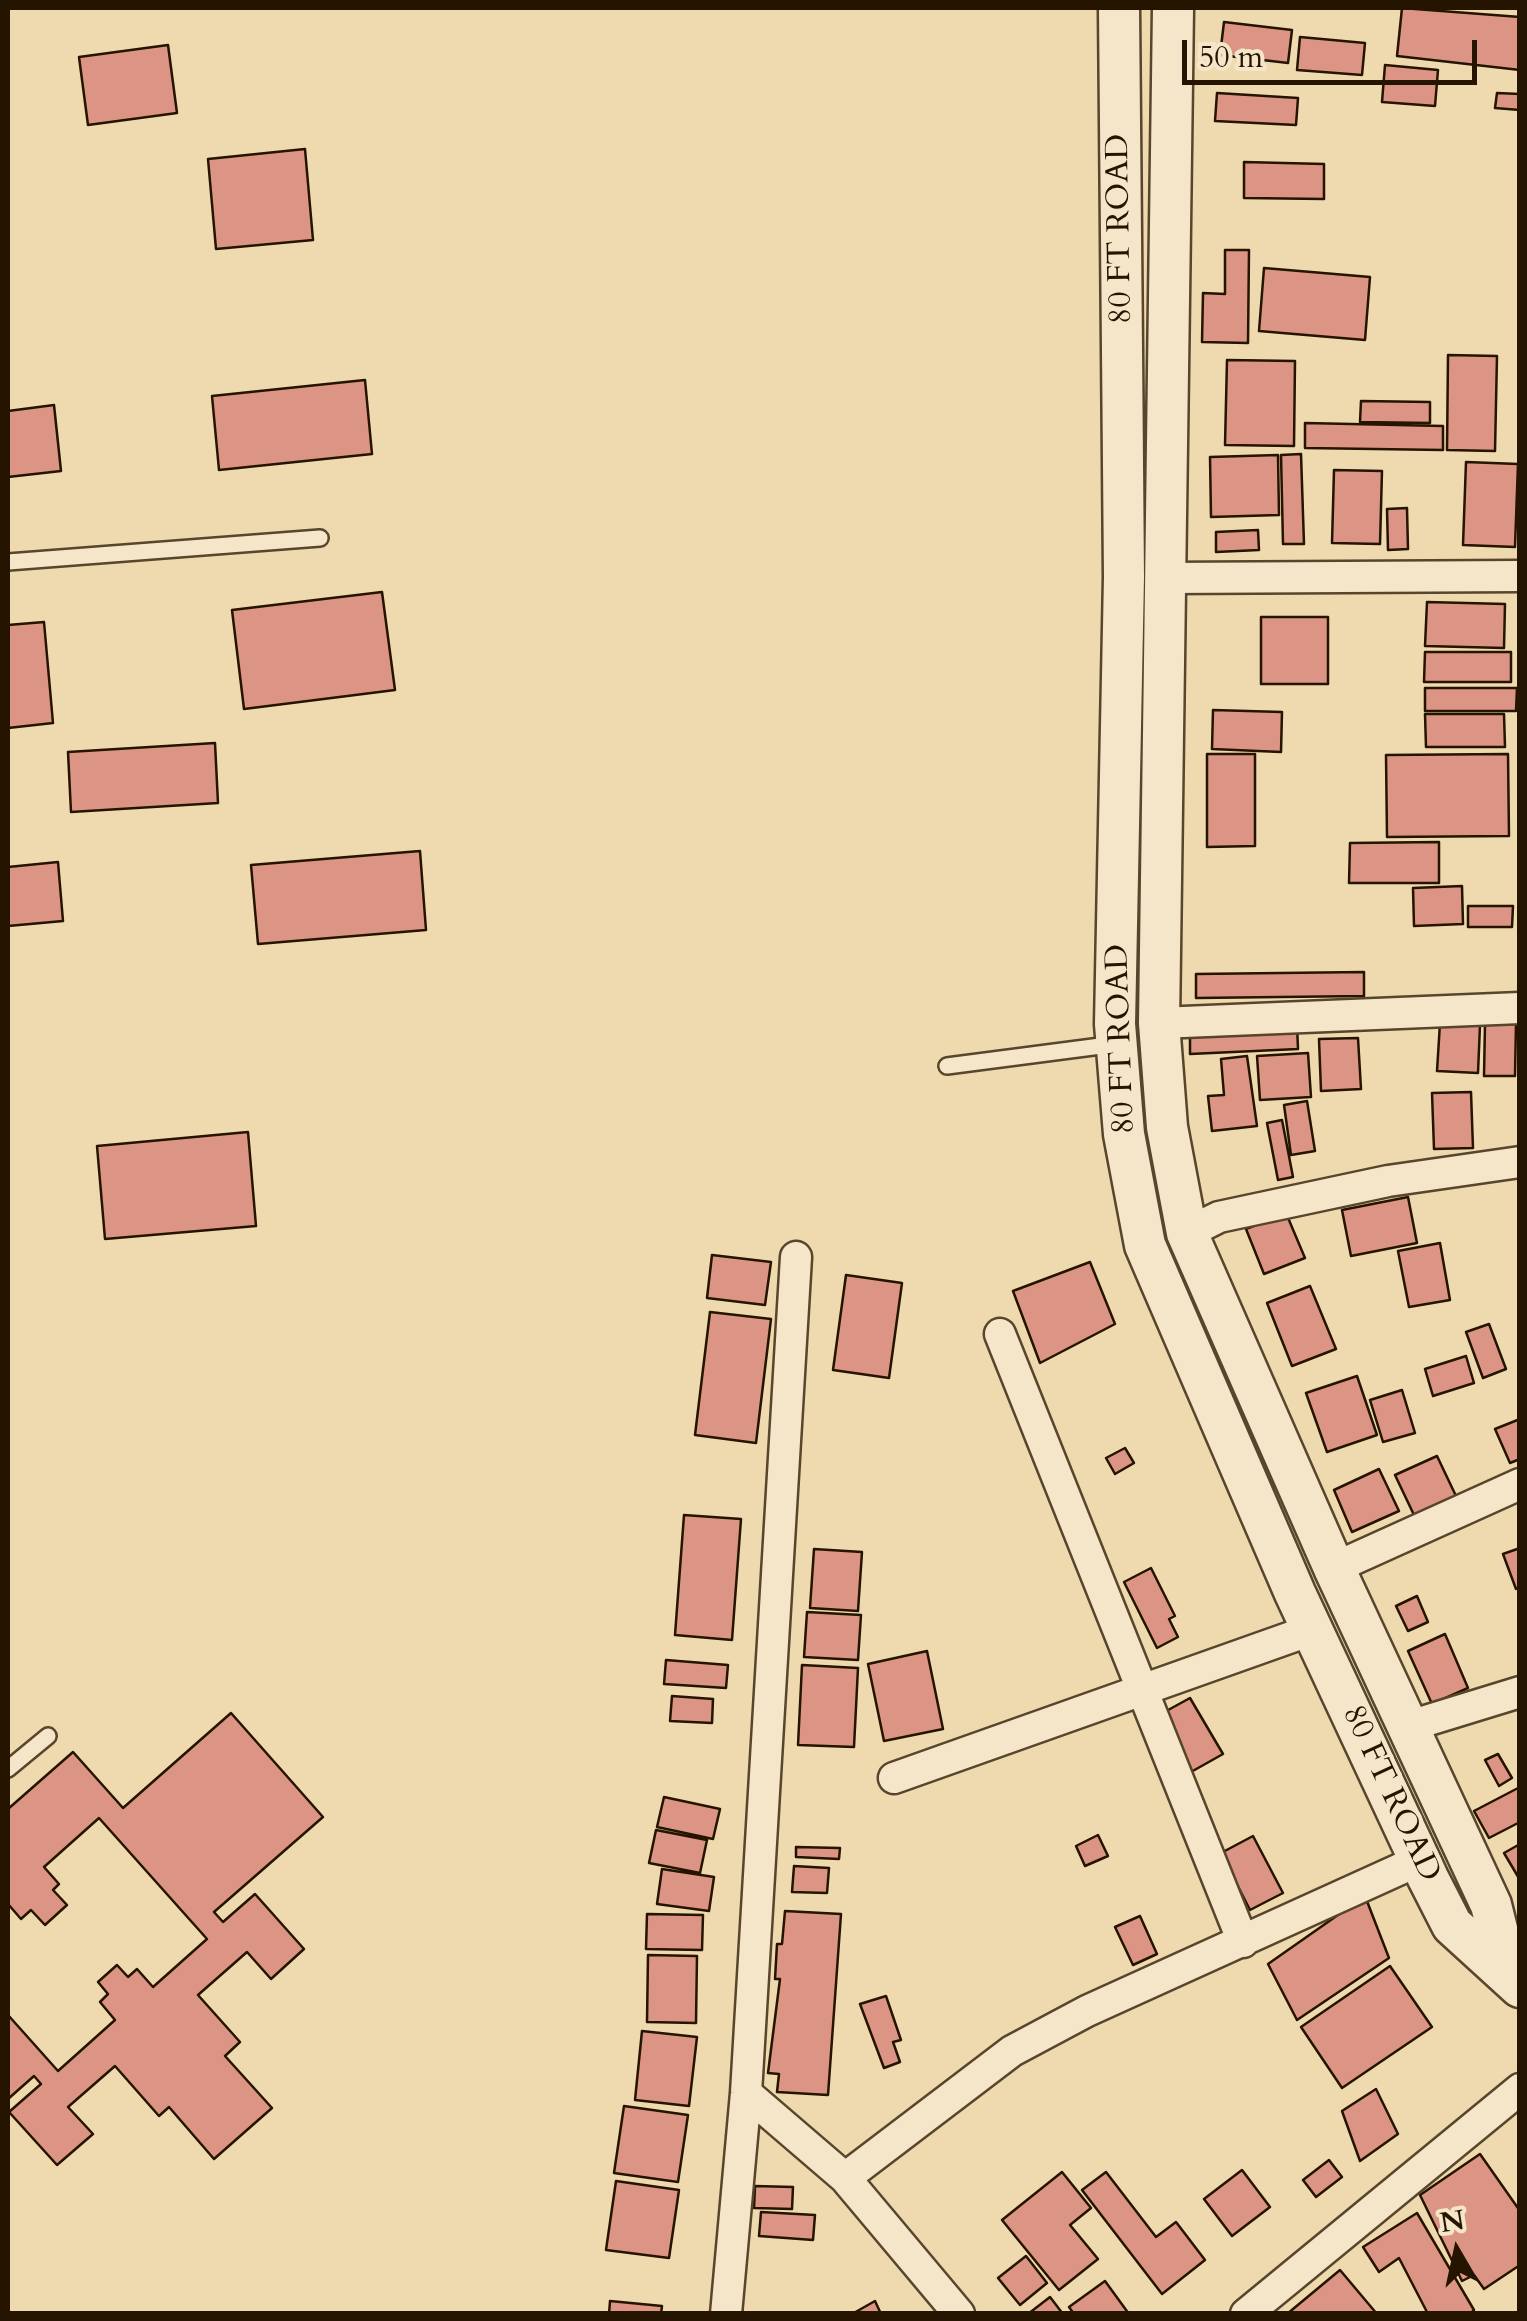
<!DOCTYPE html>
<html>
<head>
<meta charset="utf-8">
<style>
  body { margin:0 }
  #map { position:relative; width:1527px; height:2321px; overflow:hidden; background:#efd9ae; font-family:Cardo,serif }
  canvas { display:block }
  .frame { position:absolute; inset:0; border:10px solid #241400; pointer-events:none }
  .north { position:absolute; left:1407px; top:2201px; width:100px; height:100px; -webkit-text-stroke:8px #f5e6ca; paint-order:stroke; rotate:351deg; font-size:28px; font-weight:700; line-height:40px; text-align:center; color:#241400 }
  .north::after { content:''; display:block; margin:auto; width:35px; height:45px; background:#241400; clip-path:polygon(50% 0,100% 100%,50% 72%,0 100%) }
  .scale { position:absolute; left:1182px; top:40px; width:295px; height:45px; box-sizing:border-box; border:5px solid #241400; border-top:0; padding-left:12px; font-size:30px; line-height:35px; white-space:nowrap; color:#241400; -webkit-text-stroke:8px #f5e6ca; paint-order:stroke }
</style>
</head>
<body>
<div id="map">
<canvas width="1527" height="2321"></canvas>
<div class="frame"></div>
<div class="north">N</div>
<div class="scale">50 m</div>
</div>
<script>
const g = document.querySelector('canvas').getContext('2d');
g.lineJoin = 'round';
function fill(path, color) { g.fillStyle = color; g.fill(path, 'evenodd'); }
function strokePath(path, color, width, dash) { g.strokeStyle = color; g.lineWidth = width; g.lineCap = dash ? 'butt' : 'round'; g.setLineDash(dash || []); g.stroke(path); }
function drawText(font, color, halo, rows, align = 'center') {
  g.font = font + ' Cardo,serif'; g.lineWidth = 8; g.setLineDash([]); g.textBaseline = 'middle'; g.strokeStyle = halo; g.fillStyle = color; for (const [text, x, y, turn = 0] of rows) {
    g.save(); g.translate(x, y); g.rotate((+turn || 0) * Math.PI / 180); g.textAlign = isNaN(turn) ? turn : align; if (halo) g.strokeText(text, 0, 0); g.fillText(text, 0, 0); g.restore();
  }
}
const building = new Path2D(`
  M 1402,8 L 1520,17 L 1520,70 L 1397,56 Z
  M 1224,22 L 1292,30 L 1288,63 L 1220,55 Z
  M 1300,37 L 1365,43 L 1362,75 L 1297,70 Z
  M 168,45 L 177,113 L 88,125 L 79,57 Z
  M 1385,65 L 1438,70 L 1435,106 L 1382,102 Z
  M 1217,93 L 1298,98 L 1296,125 L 1215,121 Z
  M 1497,93 L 1520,94 L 1520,110 L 1495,108 Z
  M 305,149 L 313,240 L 216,249 L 208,159 Z
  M 1244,162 L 1324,164 L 1324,199 L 1244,198 Z
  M 1225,250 L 1249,250 L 1248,343 L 1202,342 L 1203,293 L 1225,294 Z
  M 1264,268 L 1370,277 L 1365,340 L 1259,331 Z
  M 1448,355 L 1497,356 L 1495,451 L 1447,450 Z
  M 1227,360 L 1295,361 L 1294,446 L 1225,445 Z
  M 365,380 L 372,454 L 219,470 L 212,396 Z
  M 1361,401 L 1430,402 L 1430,423 L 1360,422 Z
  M 54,405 L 61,471 L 8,477 L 8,411 Z
  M 1305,423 L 1443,426 L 1443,450 L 1305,448 Z
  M 1301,454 L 1304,544 L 1283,544 L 1281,455 Z
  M 1278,455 L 1279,515 L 1211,517 L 1210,457 Z
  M 1466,462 L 1518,464 L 1515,547 L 1463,545 Z
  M 1334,470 L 1382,471 L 1380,544 L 1332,543 Z
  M 1407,508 L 1408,549 L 1388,550 L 1387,509 Z
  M 1258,530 L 1259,550 L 1216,552 L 1216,532 Z
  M 382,592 L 395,690 L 244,709 L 232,610 Z
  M 1427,602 L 1505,604 L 1504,648 L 1425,646 Z
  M 1261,617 L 1328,617 L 1328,684 L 1261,684 Z
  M 44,622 L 53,723 L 8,728 L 8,625 Z
  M 1425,652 L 1511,652 L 1511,682 L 1424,682 Z
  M 1425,688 L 1517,688 L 1516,711 L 1425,711 Z
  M 1213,710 L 1282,712 L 1281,752 L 1212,749 Z
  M 1425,714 L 1504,714 L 1505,747 L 1426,747 Z
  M 215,743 L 218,803 L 71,812 L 68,752 Z
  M 1207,754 L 1255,754 L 1255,846 L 1207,847 Z
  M 1508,754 L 1509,836 L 1387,837 L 1386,755 Z
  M 1439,842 L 1439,883 L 1349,883 L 1350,843 Z
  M 420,851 L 426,930 L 258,944 L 251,865 Z
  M 58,862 L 63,921 L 8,926 L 8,867 Z
  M 1462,886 L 1463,924 L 1414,926 L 1413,888 Z
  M 1468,906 L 1513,906 L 1512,927 L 1468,927 Z
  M 1364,972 L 1364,996 L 1196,998 L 1196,974 Z
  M 1440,1023 L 1480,1025 L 1478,1073 L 1437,1071 Z
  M 1485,1024 L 1516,1024 L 1515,1076 L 1484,1076 Z
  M 1297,1025 L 1298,1049 L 1190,1054 L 1190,1030 Z
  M 1358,1038 L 1361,1089 L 1321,1091 L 1319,1039 Z
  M 1308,1053 L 1311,1097 L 1260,1100 L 1257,1056 Z
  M 1247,1056 L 1257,1126 L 1212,1131 L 1208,1096 L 1224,1095 L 1221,1059 Z
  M 1471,1092 L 1473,1148 L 1434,1149 L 1432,1093 Z
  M 1307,1101 L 1315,1151 L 1291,1155 L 1284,1105 Z
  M 1282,1120 L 1293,1177 L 1278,1180 L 1267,1123 Z
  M 248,1132 L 256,1226 L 105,1239 L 97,1146 Z
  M 1408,1197 L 1417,1243 L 1351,1256 L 1342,1210 Z
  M 1286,1213 L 1305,1258 L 1264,1274 L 1246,1229 Z
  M 1440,1243 L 1450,1300 L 1409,1307 L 1398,1251 Z
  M 712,1255 L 771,1262 L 765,1305 L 707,1298 Z
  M 1090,1262 L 1115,1324 L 1040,1363 L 1013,1291 Z
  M 846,1275 L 902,1283 L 889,1378 L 833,1370 Z
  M 1310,1286 L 1336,1349 L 1292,1366 L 1267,1303 Z
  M 710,1312 L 771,1319 L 756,1443 L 695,1435 Z
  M 1489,1324 L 1506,1369 L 1483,1378 L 1466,1332 Z
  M 1466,1356 L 1474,1383 L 1433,1396 L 1425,1369 Z
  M 1357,1376 L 1377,1435 L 1327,1452 L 1306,1393 Z
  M 1402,1390 L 1415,1433 L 1383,1442 L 1370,1400 Z
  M 1520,1419 L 1520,1459 L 1510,1463 L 1495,1429 Z
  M 1125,1448 L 1134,1463 L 1115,1474 L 1106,1458 Z
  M 1437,1456 L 1456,1496 L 1414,1515 L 1395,1475 Z
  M 1379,1469 L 1399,1511 L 1352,1532 L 1334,1490 Z
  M 684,1515 L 741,1519 L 732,1640 L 675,1635 Z
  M 1520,1548 L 1520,1587 L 1516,1589 L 1503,1554 Z
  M 814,1549 L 862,1552 L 858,1611 L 810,1608 Z
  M 1151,1568 L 1175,1616 L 1169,1619 L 1178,1637 L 1157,1648 L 1124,1582 Z
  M 1417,1596 L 1428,1622 L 1408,1631 L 1396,1606 Z
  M 807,1612 L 861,1615 L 858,1660 L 804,1657 Z
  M 1445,1634 L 1468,1688 L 1432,1704 L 1408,1651 Z
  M 927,1651 L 943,1729 L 884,1741 L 868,1664 Z
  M 666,1660 L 728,1665 L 726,1688 L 664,1684 Z
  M 802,1665 L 858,1668 L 854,1747 L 798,1745 Z
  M 672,1696 L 713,1699 L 712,1723 L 670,1721 Z
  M 1190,1698 L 1223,1754 L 1191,1772 L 1159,1715 Z
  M 231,1713 L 323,1817 L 214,1912 L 223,1922 L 255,1894 L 304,1949 L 271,1979 L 247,1952 L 198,1995 L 240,2042 L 225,2056 L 272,2108 L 214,2159 L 169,2107 L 159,2116 L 115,2066 L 68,2107 L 93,2134 L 57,2165 L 9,2112 L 41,2084 L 34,2076 L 8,2099 L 8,2015 L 58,2071 L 115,2020 L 100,2002 L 108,1994 L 98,1982 L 117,1965 L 128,1977 L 137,1969 L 153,1987 L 207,1939 L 99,1818 L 44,1867 L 59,1884 L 53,1890 L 67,1905 L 45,1925 L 31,1910 L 21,1919 L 8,1904 L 8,1809 L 73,1752 L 123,1808 Z
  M 1498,1754 L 1512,1778 L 1499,1786 L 1485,1760 Z
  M 1520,1787 L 1520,1822 L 1489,1838 L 1474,1811 Z
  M 664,1797 L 720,1809 L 713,1839 L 657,1827 Z
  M 656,1830 L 707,1840 L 700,1873 L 649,1863 Z
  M 1098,1835 L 1108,1856 L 1085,1866 L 1076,1846 Z
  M 1253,1836 L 1283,1893 L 1250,1910 L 1221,1853 Z
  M 1520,1844 L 1520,1880 L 1504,1853 Z
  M 796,1847 L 840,1848 L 839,1859 L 796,1857 Z
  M 794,1866 L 829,1868 L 827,1893 L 792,1892 Z
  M 662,1869 L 714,1877 L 709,1911 L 657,1904 Z
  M 1365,1896 L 1389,1958 L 1297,2020 L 1268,1964 Z
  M 785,1911 L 841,1914 L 828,2095 L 777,2092 L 779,2074 L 768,2073 L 780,1979 L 775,1979 L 777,1944 L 782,1944 Z
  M 647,1914 L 703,1915 L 702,1950 L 646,1949 Z
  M 1140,1916 L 1157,1954 L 1133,1965 L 1115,1927 Z
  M 648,1955 L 697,1956 L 696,2023 L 647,2022 Z
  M 1390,1966 L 1432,2027 L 1342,2088 L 1301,2027 Z
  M 886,1996 L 901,2040 L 893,2042 L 900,2062 L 884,2068 L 860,2004 Z
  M 642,2031 L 697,2037 L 689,2106 L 635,2100 Z
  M 1376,2089 L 1398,2134 L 1360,2161 L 1342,2111 Z
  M 624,2106 L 688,2115 L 678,2182 L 614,2173 Z
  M 1480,2154 L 1520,2211 L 1520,2265 L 1484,2289 L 1474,2275 L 1462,2281 L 1420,2195 Z
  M 1329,2160 L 1342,2177 L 1316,2197 L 1303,2180 Z
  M 1242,2170 L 1270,2207 L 1232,2236 L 1204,2199 Z
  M 1062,2172 L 1091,2208 L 1070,2225 L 1098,2259 L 1059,2290 L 1002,2220 Z
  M 1106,2172 L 1156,2237 L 1176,2222 L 1205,2260 L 1162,2294 L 1082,2190 Z
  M 616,2181 L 679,2190 L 669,2258 L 606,2250 Z
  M 755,2186 L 793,2187 L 792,2209 L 754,2208 Z
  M 761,2212 L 815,2215 L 813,2240 L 759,2236 Z
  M 1417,2213 L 1474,2310 L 1470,2314 L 1428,2314 L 1399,2258 L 1379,2272 L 1363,2247 Z
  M 1026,2256 L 1047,2283 L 1020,2305 L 998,2278 Z
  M 1340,2270 L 1377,2314 L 1287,2314 Z
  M 1105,2281 L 1129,2314 L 1074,2314 L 1069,2307 Z
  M 1050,2297 L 1063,2314 L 1028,2314 Z
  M 610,2301 L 662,2306 L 661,2314 L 609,2314 Z
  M 875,2301 L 881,2314 L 852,2314 Z`);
fill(building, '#dc9585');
strokePath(building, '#241400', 2.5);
const service = new Path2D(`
  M 8,562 L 320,538
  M 947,1066 L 1116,1044
  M 8,1769 L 48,1736`);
const minor = new Path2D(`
  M 1168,578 L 1520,576
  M 1159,1023 L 1520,1008
  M 1187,1233 L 1219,1217 L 1388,1181 L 1520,1162
  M 1000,1334 L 1243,1942
  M 1334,1568 L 1520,1484
  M 1406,1727 L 1520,1692
  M 894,1778 L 1314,1629
  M 746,2093 L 845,2178 L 959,2314
  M 845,2178 L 1012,2051 L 1087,2011 L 1420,1860
  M 726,2314 L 746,2093 L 796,1257
  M 1246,2314 L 1520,2089`);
const tertiary = new Path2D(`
  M 1119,8 L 1124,577 L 1115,1024 L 1124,1134 L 1145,1245 L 1295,1593 L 1428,1878 L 1452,1925 L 1520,1987
  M 1173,8 L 1159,1023 L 1167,1127 L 1187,1233 L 1334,1568 L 1491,1905 L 1509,1977`);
strokePath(service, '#57452c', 20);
strokePath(minor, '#57452c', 35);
strokePath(tertiary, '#57452c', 45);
strokePath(service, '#f5e6ca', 15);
strokePath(minor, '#f5e6ca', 30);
strokePath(tertiary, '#f5e6ca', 40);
drawText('32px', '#241400', '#f5e6ca', [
  ["80 FT ROAD",1121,229,-91],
  ["80 FT ROAD",1122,1039,-92],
  ["80 FT ROAD",1390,1794,65]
]);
</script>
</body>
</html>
